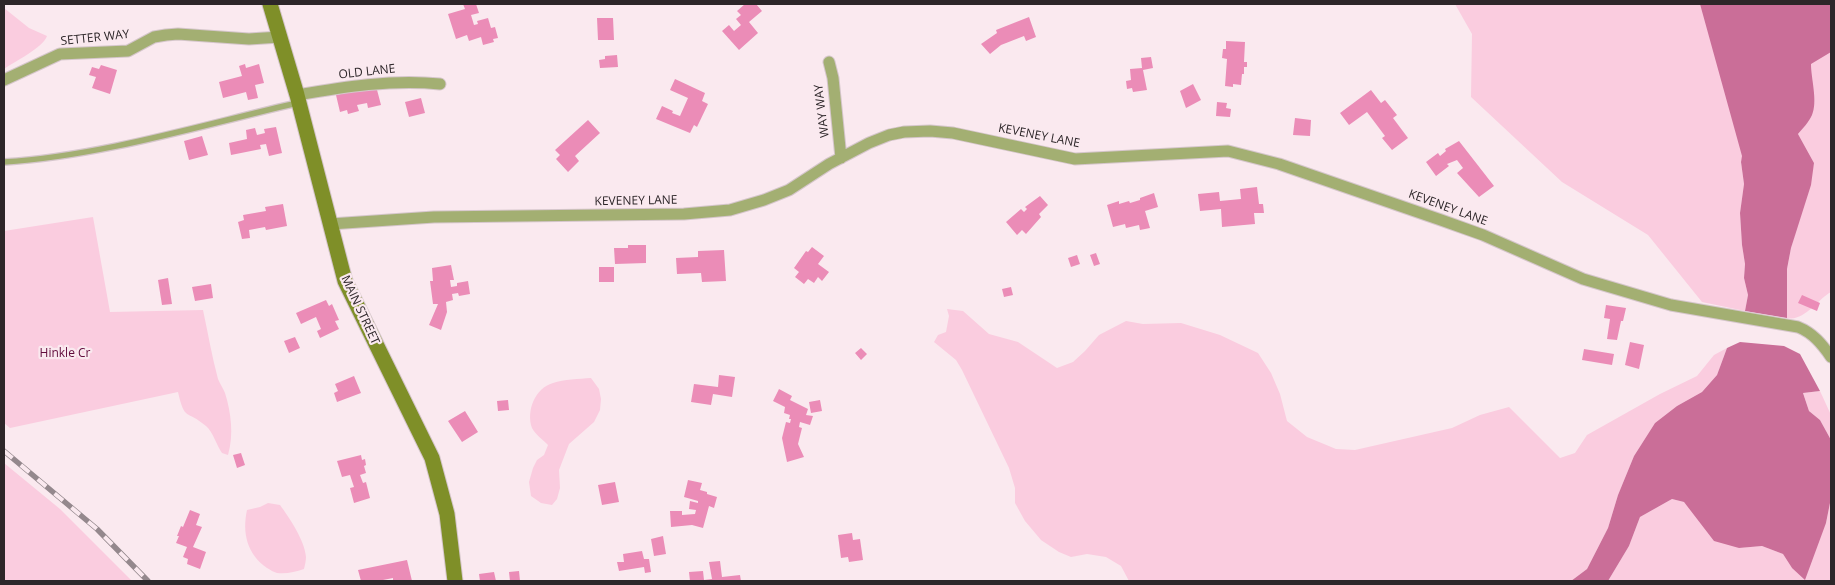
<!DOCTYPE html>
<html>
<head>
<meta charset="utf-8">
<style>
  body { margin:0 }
  #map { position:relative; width:1835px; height:585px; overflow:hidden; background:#fae9ef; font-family:"Open Sans",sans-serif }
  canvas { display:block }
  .frame { position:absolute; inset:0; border:5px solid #2d2629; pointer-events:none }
</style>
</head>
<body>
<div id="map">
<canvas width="1835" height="585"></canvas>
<div class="frame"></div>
</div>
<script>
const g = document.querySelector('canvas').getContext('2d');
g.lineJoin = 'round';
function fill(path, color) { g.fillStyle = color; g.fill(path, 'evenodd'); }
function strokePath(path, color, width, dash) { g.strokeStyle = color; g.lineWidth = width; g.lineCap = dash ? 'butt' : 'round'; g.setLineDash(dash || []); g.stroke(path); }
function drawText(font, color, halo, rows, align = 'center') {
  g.font = font + ' "Open Sans",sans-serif'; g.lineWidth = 4.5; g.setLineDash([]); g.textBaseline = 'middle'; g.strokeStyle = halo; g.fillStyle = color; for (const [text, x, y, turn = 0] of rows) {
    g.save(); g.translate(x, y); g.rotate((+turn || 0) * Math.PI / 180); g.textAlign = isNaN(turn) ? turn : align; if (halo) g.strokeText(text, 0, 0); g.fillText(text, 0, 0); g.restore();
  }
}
fill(new Path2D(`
  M 1455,4 L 1774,4 L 1776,25 L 1741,162 L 1744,184 L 1740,213 L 1742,245 L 1745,264 L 1744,278 L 1748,295 L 1745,311 L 1702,302 L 1648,235 L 1562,182 L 1471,97 L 1472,34 Z
  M 1831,4 L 1831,292 C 1818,299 1804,322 1787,318 L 1787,269 L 1791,248 L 1814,163 L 1798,134 C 1829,99 1805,94 1811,58 C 1813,44 1826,18 1831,4 Z
  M 4,8 L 29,28 L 47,36 C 43,48 15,61 4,69 Z
  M 93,217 L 110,312 L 203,310 C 208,333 212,357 218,379 C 220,384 223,388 225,393 C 231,412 234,435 228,455 L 222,453 C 217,446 213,432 206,426 C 186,409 185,422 178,392 L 10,428 L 4,423 L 4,231 Z
  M 947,309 L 963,311 L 989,334 L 1018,342 L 1057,368 L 1073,362 L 1085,351 L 1099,335 L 1126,321 L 1143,324 L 1181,323 L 1220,335 L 1258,353 L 1271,373 L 1280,394 L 1287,421 L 1307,437 L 1336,449 L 1355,450 L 1452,428 L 1480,415 L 1509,407 L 1560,458 L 1575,453 L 1587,435 L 1660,394 L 1697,376 L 1714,355 L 1727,348 L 1717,375 L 1702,392 L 1677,406 L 1655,423 L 1634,456 L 1618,495 L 1608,528 L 1587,569 L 1571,581 L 1129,581 L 1121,566 L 1106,557 L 1087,554 L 1071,557 L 1059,552 L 1041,540 L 1025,521 L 1015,503 L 1015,488 L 1009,468 L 962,370 L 956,360 L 934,342 L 938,335 L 946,332 L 949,316 Z
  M 591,378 L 599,389 L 601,399 L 600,410 L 594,422 L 569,444 L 559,470 L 560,488 L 557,499 L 552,505 L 541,503 L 531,496 L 529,482 L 533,468 L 537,460 L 544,455 L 548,445 C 543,440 535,434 532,428 C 526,411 535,388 553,383 C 564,379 579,379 591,378 Z
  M 1820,391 L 1831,415 L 1831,440 L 1820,420 L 1809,411 L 1803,393 Z
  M 4,463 L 60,509 L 132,581 L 4,581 Z
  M 1831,498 L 1831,581 L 1608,581 L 1629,546 L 1640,517 L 1672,499 L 1684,502 L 1739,548 L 1762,546 L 1783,554 L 1792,568 L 1826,523 Z
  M 268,503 L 280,505 C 289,517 305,541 306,557 C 306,560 305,565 304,569 C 295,572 287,574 277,573 C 273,572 271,570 267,568 C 247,554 242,533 247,510 L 260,507 Z`), '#faccdf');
fill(new Path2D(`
  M 1700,4 L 1831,4 L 1831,52 L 1811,64 C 1811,79 1818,101 1812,115 C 1809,122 1803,128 1798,134 L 1814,163 L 1811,185 L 1791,248 L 1787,269 L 1787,318 L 1745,311 L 1748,295 L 1744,278 L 1745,264 L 1742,245 L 1740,213 L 1744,184 L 1741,162 L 1742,156 Z
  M 1740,342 L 1784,346 L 1800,354 L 1820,391 L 1803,393 L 1809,411 L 1820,420 L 1831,440 L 1831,498 L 1826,523 L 1805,580 L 1792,568 L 1783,554 L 1762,546 L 1739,548 L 1714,541 L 1684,502 L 1672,499 L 1640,517 L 1629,546 L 1608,581 L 1571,581 L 1587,569 L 1608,528 L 1618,495 L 1634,456 L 1655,423 L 1677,406 L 1702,392 L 1717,375 L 1727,348 Z`), '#ca6e98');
fill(new Path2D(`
  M 463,4 L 476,4 L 479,13 L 471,15 L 474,25 L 478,24 L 477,21 L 488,18 L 491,28 L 495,27 L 498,38 L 493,39 L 494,42 L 483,45 L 481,37 L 469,41 L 467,35 L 456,39 L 448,14 L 465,9 Z
  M 745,4 L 756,4 L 762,11 L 749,22 L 758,33 L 739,50 L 722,31 L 729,25 L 734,31 L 741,25 L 736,19 L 741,15 L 737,11 Z
  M 1029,17 L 1036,37 L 1026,41 L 1024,36 L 1001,45 L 990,54 L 981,44 L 997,33 L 996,30 Z
  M 597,18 L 613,18 L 614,40 L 598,40 Z
  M 1226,41 L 1245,42 L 1244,62 L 1247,62 L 1247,67 L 1244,67 L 1244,74 L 1242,74 L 1241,85 L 1233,84 L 1233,87 L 1225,86 L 1227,59 L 1222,58 L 1223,49 L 1226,49 Z
  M 617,55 L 618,67 L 600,68 L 599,60 L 605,59 L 605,56 Z
  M 1151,57 L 1153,68 L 1143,70 L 1147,90 L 1133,92 L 1132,88 L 1127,89 L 1126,81 L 1131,80 L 1130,69 L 1142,68 L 1141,58 Z
  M 245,64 L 246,68 L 259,64 L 264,83 L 255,85 L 258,98 L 248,100 L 246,92 L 223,98 L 219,82 L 242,76 L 239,66 Z
  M 101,65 L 117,70 L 110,94 L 92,88 L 96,77 L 89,75 L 92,67 L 99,69 Z
  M 675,79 L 705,93 L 702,101 L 708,104 L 697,127 L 694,125 L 690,133 L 656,119 L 662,106 L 673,111 L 672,113 L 680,116 L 688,98 L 670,90 Z
  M 1193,84 L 1201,100 L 1186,108 L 1180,91 Z
  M 376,86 L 381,105 L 368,108 L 367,103 L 357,105 L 359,111 L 348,114 L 347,110 L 340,112 L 336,95 Z
  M 1371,90 L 1381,103 L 1385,100 L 1397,115 L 1393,118 L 1408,138 L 1392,150 L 1382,138 L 1385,136 L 1367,112 L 1349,125 L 1340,113 Z
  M 421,98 L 425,113 L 409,117 L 405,102 Z
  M 1217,102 L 1227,103 L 1226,108 L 1231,109 L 1230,117 L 1216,116 Z
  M 1295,118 L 1311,120 L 1310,136 L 1293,135 Z
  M 588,120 L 600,133 L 575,156 L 579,161 L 568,172 L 556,159 L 560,155 L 555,150 Z
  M 276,127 L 282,153 L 269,156 L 266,144 L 260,145 L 261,149 L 231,155 L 229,143 L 247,139 L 246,130 L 255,128 L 257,135 L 265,133 L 264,129 Z
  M 202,136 L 208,155 L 189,160 L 184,141 Z
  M 1459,141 L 1494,186 L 1479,197 L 1457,173 L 1463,168 L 1457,160 L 1447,164 L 1449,166 L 1436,176 L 1426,162 L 1438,153 L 1440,156 L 1446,151 L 1445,149 Z
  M 1257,187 L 1259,204 L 1263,204 L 1264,213 L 1254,213 L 1255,224 L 1222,227 L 1221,209 L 1200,211 L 1198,194 L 1219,192 L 1220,201 L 1241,199 L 1240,189 Z
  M 1154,193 L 1158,207 L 1145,211 L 1150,228 L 1140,230 L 1139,225 L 1126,228 L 1125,224 L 1113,227 L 1107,205 L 1119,201 L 1119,204 L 1129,201 L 1130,203 L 1140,200 L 1140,198 Z
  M 1040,196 L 1048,205 L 1039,214 L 1041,217 L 1026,234 L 1022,230 L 1017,235 L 1006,222 L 1021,209 L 1024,212 L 1027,209 L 1025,207 Z
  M 283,204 L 287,226 L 266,230 L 265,227 L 249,230 L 250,238 L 242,239 L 238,222 L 244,220 L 243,215 L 266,211 L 265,207 Z
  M 628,245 L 646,245 L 646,263 L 615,264 L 614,248 L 628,248 Z
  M 812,247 L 824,256 L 818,264 L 829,272 L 822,281 L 818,277 L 814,283 L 808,279 L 804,284 L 795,277 L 799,272 L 794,268 L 806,251 L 808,252 Z
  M 724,250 L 726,281 L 702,282 L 701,273 L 677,274 L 676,258 L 698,257 L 698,251 Z
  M 1096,253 L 1100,264 L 1094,266 L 1090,255 Z
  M 1077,255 L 1080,264 L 1071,267 L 1068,258 Z
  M 451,265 L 454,280 L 450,280 L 451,287 L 457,286 L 457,283 L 468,281 L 470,294 L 459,296 L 458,293 L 452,294 L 453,300 L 446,302 L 447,312 L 441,330 L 429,325 L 438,304 L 433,304 L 430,281 L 433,281 L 432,268 Z
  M 599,267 L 614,267 L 614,282 L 599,282 Z
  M 168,278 L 172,304 L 162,305 L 158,280 Z
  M 211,284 L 213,298 L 195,301 L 192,287 Z
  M 1011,287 L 1013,295 L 1004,297 L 1002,289 Z
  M 1802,295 L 1820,303 L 1817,311 L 1798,303 Z
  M 326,300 L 329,306 L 332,304 L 339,320 L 335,321 L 339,329 L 320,338 L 317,331 L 321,329 L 316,317 L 301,324 L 296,313 Z
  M 1606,305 L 1626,308 L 1623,321 L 1621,321 L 1617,340 L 1607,339 L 1610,319 L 1604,318 Z
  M 295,337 L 300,348 L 289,353 L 284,341 Z
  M 1630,342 L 1644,345 L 1639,369 L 1625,365 Z
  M 861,348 L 867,354 L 861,360 L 855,353 Z
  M 1584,349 L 1614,354 L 1612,365 L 1582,360 Z
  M 719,375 L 735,377 L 732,397 L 713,394 L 711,405 L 691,402 L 694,384 L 718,387 Z
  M 354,376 L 361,393 L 337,402 L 334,393 L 338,391 L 335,384 Z
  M 779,389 L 792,396 L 790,400 L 808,409 L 806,415 L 813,416 L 810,425 L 800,422 L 799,427 L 802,428 L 798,444 L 804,457 L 787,462 L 782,438 L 786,422 L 790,423 L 791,419 L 789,419 L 790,415 L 784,413 L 785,407 L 773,401 Z
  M 508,400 L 509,410 L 498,411 L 497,401 Z
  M 820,400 L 822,411 L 811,413 L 809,402 Z
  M 465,411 L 478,432 L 462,442 L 448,421 Z
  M 241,453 L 245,465 L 237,468 L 233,455 Z
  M 361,455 L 362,460 L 365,459 L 366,465 L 364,466 L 366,473 L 360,475 L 363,483 L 366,482 L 370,498 L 354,503 L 350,488 L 354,487 L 350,475 L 342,477 L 337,461 Z
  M 688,480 L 702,483 L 700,490 L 707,492 L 707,494 L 717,497 L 714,508 L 709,506 L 703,528 L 692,525 L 671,527 L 670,511 L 682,511 L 682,515 L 695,514 L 696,510 L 689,509 L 690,501 L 698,503 L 698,501 L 684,497 Z
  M 615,482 L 619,502 L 602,505 L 598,485 Z
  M 190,510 L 200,514 L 196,525 L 202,527 L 193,547 L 206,552 L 200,569 L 187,564 L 188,559 L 183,557 L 187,547 L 176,543 L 179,536 L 177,536 L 181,526 L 183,527 Z
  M 852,533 L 853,540 L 860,539 L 863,560 L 849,562 L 848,557 L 841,558 L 838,535 Z
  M 663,536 L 666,554 L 654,556 L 651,539 Z
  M 642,551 L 644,559 L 649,559 L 651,572 L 645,573 L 644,567 L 619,571 L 617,562 L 624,562 L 623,554 Z
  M 407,560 L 412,581 L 393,581 L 393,578 L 378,581 L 361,581 L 358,570 Z
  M 720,561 L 722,577 L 740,575 L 741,581 L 690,581 L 689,572 L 703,571 L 704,580 L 712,579 L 709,562 Z
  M 519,571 L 520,581 L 510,581 L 509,572 Z
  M 494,572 L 496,581 L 480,581 L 479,574 Z`), '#eb8cb7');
const lane = new Path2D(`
  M 4,162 C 101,156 202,125 297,103`);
const street = new Path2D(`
  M 829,62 L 833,78 L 841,158
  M 4,80 L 60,54 L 128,51 L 154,37 L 166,35 L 178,34 L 249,39 L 280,37
  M 297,95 C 344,87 392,79 440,84
  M 330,224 L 434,217 L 684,214 L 730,210 L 764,200 L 789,190 L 829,164 L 869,143 L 889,135 L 904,132 L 930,131 L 953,133 L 1075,159 L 1228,151 L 1279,164 L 1441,220 L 1483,235 L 1583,279 L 1671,305 L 1798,327 C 1813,333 1822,344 1831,357`);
const secondary = new Path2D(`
  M 270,4 L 297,95 L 345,281 L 432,458 L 447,514 L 455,581`);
strokePath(lane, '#d5c6cb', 8);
strokePath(street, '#d5c6cb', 13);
strokePath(secondary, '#d5c6cb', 17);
strokePath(lane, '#a3af72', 5.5);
strokePath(street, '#a3af72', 11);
strokePath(secondary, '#7f8f28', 15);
const rail = new Path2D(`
  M 4,451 L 97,529 L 148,581`);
strokePath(rail, '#94888d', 5.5);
strokePath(rail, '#fae9ef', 4, [11]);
drawText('12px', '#2d2629', '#fae9ef', [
  ["SETTER WAY",95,38,-6],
  ["OLD LANE",367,72,-6],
  ["WAY WAY",822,111,-97],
  ["KEVENEY LANE",1039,136,11],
  ["KEVENEY LANE",636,201,-1],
  ["KEVENEY LANE",1448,208,20],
  ["MAIN STREET",360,310,65]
]);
drawText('12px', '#610c3c', '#fae9ef', [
  ["Hinkle Cr",65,354]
]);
</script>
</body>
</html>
